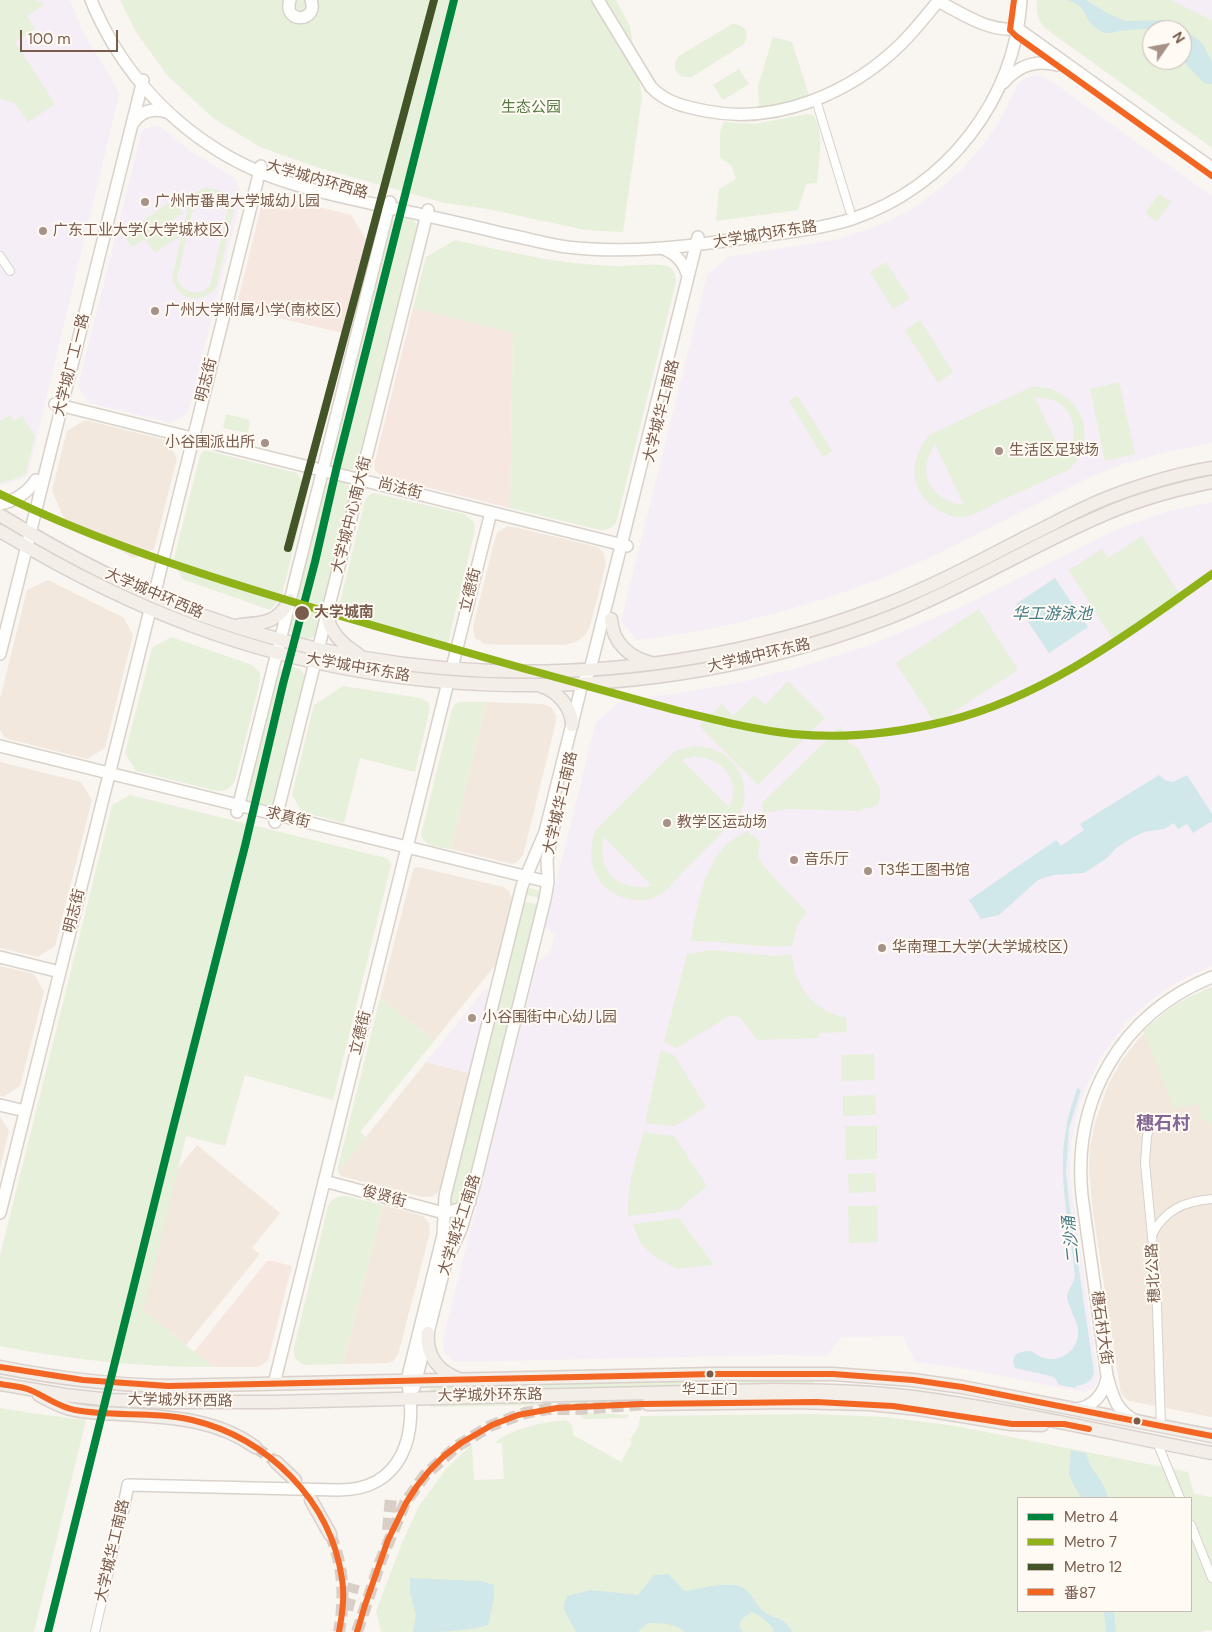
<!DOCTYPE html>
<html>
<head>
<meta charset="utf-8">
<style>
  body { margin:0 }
  #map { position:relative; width:1212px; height:1632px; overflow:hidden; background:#f9f5f0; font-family:"DM Sans","Noto Sans SC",sans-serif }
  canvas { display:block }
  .legend { position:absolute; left:1017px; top:1497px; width:175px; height:115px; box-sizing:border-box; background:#fffaf3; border:1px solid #cabbb1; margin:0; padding:6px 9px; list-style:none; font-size:15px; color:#7a5c4d }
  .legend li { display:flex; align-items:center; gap:10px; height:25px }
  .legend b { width:25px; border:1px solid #cabbb1 }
  .north { position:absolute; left:1142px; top:20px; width:50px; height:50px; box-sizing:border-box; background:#fffaf3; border:1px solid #cabbb1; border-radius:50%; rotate:57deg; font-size:14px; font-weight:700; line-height:20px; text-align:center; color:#7a5c4d }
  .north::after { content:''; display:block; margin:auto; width:18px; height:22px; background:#a69286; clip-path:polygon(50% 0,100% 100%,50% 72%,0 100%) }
  .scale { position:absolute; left:20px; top:30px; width:98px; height:22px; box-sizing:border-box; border:2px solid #7a5c4d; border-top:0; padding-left:6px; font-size:15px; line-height:18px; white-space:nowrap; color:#7a5c4d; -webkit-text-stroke:4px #fffaf3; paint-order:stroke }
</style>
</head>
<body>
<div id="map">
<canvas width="1212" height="1632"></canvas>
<ul class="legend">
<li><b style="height:6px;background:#00843d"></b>Metro 4</li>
<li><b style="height:6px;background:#8eb217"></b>Metro 7</li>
<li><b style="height:6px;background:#435428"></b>Metro 12</li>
<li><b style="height:6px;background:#f26522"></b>番87</li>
</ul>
<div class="north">N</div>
<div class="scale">100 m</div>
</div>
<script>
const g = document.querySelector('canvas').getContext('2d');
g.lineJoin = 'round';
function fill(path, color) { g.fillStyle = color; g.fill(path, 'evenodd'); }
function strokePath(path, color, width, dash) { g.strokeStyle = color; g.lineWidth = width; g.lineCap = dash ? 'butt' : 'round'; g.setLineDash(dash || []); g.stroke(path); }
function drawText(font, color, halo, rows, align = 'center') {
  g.font = font + ' "DM Sans","Noto Sans SC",sans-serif'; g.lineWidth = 4; g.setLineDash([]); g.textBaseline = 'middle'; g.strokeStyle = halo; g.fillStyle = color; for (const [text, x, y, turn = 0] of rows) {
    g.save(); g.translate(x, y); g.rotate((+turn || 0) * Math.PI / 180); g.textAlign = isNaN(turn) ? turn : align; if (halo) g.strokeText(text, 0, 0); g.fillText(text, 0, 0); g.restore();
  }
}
fill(new Path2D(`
  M 85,420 L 166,440 L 177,458 L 154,549 L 134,558 L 66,523 L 52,491 L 67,431 Z
  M 507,526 L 513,527 L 594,546 L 600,549 L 604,554 L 606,564 L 590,626 L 586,634 L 579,640 L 573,643 L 564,645 L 507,645 L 485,644 L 475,638 L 473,627 L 495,538 L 498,532 Z
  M 48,580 L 124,618 L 133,635 L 105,748 L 87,759 L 5,738 L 0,730 L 0,699 L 27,590 Z
  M 486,702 L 543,704 L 551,707 L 556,715 L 556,722 L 523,855 L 517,862 L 512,864 L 451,849 Z
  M 0,762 L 81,782 L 92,800 L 55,946 L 38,957 L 0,948 Z
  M 418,867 L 503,887 L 509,891 L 512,899 L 496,964 L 434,1041 L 380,998 L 412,873 L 414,868 Z
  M 0,966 L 34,974 L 44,992 L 20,1086 L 3,1097 L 0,1096 Z
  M 1212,987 L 1212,1417 L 1129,1401 L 1121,1394 L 1093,1213 L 1089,1172 L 1090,1148 L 1095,1123 L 1108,1085 L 1120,1063 L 1137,1041 L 1147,1030 L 1204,990 Z
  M 426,1062 L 469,1073 L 441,1187 L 437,1193 L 431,1197 L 423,1197 L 341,1176 L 338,1172 Z
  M 0,1116 L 9,1131 L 0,1168 Z
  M 197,1145 L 280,1213 L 252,1248 L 260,1254 L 186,1345 L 149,1315 L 142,1313 L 177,1170 Z
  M 383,1205 L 423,1216 L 429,1223 L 430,1232 L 398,1355 L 393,1361 L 388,1363 L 343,1364 Z`), '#f2e8de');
fill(new Path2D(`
  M 280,197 L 351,215 L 369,244 L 347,334 L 236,308 L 261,207 Z
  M 413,308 L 513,333 L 510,508 L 381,476 L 375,470 L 374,465 Z
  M 267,1261 L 272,1261 L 292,1266 L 268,1360 L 262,1365 L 257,1367 L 213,1367 L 194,1352 Z`), '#f6e8e1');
fill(new Path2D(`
  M 0,0 L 70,0 L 83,32 L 116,86 L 119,95 L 28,474 L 22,479 L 0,485 Z
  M 1171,0 L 1212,0 L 1212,20 L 1193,11 Z
  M 1036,75 L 1046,78 L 1051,81 L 1212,196 L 1212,443 L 1166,452 L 1124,464 L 1092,476 L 933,556 L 878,580 L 830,597 L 780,612 L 738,623 L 694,632 L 637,640 L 621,621 L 707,275 L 728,257 L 839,239 L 880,225 L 912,209 L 942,187 L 963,168 L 987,140 L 1002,117 L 1017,85 L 1025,78 Z
  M 158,125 L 193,153 L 235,178 L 242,195 L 188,413 L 171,423 L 89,403 L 78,386 L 142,130 Z
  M 1212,502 L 1212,966 L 1193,974 L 1169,987 L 1146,1004 L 1126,1023 L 1099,1060 L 1088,1083 L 1079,1106 L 1071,1143 L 1070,1177 L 1098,1375 L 1098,1380 L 1095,1386 L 1088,1391 L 1082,1392 L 967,1369 L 915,1362 L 903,1336 L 841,1337 L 827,1356 L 778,1355 L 454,1362 L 445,1353 L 443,1346 L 443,1339 L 537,963 L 551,951 L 554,935 L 545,927 L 596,722 L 622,700 L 673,694 L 742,682 L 804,666 L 870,645 L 956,609 L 1115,530 L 1168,511 Z
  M 485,989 L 489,991 L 469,1073 L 426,1062 Z`), '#f6eef6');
fill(new Path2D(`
  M 0,0 L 35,0 L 45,4 L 27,16 L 35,29 L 15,42 L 55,104 L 28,122 L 15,103 L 0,99 Z
  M 120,0 L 616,0 L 630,27 L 642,97 L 623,232 L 585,230 L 488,209 L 445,203 L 316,167 L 260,147 L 213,118 L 167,75 L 136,32 Z
  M 1037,0 L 1171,0 L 1212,20 L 1212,148 L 1046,29 C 1037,20 1036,12 1037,0 ZM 1152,30 L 1182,30 L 1182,60 L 1152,60 Z
  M 732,24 C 744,24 751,32 744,44 L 692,77 C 683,78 679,76 675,69 L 675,62 L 679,56 Z
  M 773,37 L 792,42 L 809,95 L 767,108 L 759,108 L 758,86 Z
  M 739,69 L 749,84 L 723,100 L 713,85 Z
  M 807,114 L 813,115 C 826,135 818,161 817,183 L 806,184 L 798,210 L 716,221 L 719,189 L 736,179 L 731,165 L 720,158 L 720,132 L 724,122 L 754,124 Z
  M 204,188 C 221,188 230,194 234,210 L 216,288 C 199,305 178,302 172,277 L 190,199 L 196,192 ZM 206,193 C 218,193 225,198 228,209 L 210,286 C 198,297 183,294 177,278 L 195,201 L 200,196 Z
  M 1159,194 L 1171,202 L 1157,222 L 1145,213 Z
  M 174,199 L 183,213 L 171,221 L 180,236 L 155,253 L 145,239 L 132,247 L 123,234 Z
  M 403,217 L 413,219 L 418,226 L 360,461 C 350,479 329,470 333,450 L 390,224 L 395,219 Z
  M 455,240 C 509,252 562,265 618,266 C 628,266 660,263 667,266 C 674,269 676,275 676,282 L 617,520 C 614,527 608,531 600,530 L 510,508 L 513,333 L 413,308 L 426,257 Z
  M 886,262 L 910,299 L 893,309 L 870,272 Z
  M 920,320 L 953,372 L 938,383 L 905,330 Z
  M 1119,382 L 1135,454 L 1105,461 L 1090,389 Z
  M 1031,387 C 1037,387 1045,387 1051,389 C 1078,398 1094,430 1079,456 C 1077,461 1073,465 1070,469 C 1045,480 1021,492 996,503 C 988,507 978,514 968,516 C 950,521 925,505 918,488 C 910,468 917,451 929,435 ZM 1035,398 C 1070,395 1085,431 1064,459 ZM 935,444 L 964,505 C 931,501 915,473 935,444 Z
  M 797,395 L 832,451 L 823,457 L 789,401 Z
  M 226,414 L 250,420 L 248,433 L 223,428 Z
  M 10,415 L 14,421 L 22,416 L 35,436 L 26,473 L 21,477 L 0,483 L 0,421 Z
  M 203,451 L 208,451 L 297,473 L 308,491 L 282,594 L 277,603 L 270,610 L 182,579 L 173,562 L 200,456 Z
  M 337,479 L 347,483 L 352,493 L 317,634 C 310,641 299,640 292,634 L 289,627 L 323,489 L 328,482 Z
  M 373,493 L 464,514 L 474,522 L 475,530 L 448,643 L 406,637 L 336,619 L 365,500 L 368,496 Z
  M 1142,536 L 1184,601 L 1116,645 L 1069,570 L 1102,549 L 1108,558 Z
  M 979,609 L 1018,670 L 935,724 L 896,663 Z
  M 171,637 L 252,665 L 260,673 L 260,681 L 235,781 C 231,788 226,791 217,791 L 136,771 L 125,753 L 152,648 Z
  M 290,666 L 301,670 L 306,677 L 275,803 L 268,808 L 254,805 L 249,800 L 248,793 L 277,674 L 282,668 Z
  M 788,681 L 825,718 L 758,785 L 699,726 L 722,704 L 733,716 L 754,695 L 765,705 Z
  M 343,686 L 420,698 L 428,702 L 430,708 L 415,772 L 360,758 L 344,823 L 302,812 L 292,795 L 314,705 Z
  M 459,702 L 486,702 L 451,849 C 440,847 424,847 421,835 L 452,709 L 455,704 Z
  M 841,726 L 849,743 L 858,748 L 881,791 L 878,805 L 858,811 L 789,809 L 763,813 L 762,803 Z
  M 694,746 C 700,747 708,747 713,749 C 734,757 748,778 744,800 C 744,805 741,811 739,816 C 720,835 701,854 682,873 C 675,880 668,890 660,895 C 644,905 615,899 603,885 C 589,869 589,850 595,831 L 675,751 ZM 696,756 C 725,761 740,779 730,808 L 682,760 ZM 604,838 L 605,838 L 652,886 C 619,892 596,872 604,838 Z
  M 130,795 L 386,858 L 389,860 L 391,865 L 333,1100 L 245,1075 L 225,1146 L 186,1136 L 143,1313 L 149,1315 L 213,1367 C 140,1367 71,1360 0,1346 L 0,1256 L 112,805 Z
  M 747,831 L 760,841 L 758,856 L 765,868 L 807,912 L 797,926 L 792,946 C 758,948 725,941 691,941 C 696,911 704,865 727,844 C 733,839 741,835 747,831 Z
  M 527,889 L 531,888 L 540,891 L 543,899 L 523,894 Z
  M 521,901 L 541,905 L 464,1201 L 452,1206 L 449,1202 Z
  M 711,950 L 774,956 L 792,954 C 793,978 807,1003 831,1013 C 836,1015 840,1017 846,1017 L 847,1032 L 819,1033 L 819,1038 L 757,1040 L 740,1017 L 729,1016 L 677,1048 L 664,1042 L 687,954 Z
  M 1212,989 L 1212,1130 L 1207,1120 L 1203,1122 L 1199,1104 L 1174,1108 L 1143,1031 C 1163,1014 1185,994 1212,989 Z
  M 380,998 L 434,1041 L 360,1132 L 366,1137 L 338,1172 L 338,1167 Z
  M 661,1050 L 674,1055 L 706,1107 L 675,1126 L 645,1123 Z
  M 874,1054 L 875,1080 L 842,1081 L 841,1055 Z
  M 875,1095 L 876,1115 L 843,1116 L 843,1096 Z
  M 845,1126 L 877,1126 L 877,1159 L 846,1160 Z
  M 644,1132 L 674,1136 L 707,1186 L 678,1210 L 628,1216 C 627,1186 635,1160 644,1132 Z
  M 875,1173 L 876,1192 L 849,1193 L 848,1174 Z
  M 337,1197 L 346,1196 L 383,1205 L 343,1364 L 305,1365 C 297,1362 293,1357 294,1348 L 328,1206 L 331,1201 Z
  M 848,1206 L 877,1206 L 878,1242 L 849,1243 Z
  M 679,1218 L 714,1265 L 677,1269 L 655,1257 L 640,1243 L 633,1224 Z
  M 777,1379 L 813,1379 L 814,1382 L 813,1384 L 433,1392 L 430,1390 L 431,1386 L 434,1386 Z
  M 636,1399 L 637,1401 L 633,1408 L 567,1404 L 565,1400 Z
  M 540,1401 L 547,1405 L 430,1407 L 430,1402 Z
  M 0,1408 L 31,1413 L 86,1420 L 34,1632 L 0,1632 Z
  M 576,1412 L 629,1415 L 627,1418 L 584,1419 Z
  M 814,1414 L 885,1417 L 956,1426 L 1188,1472 L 1194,1494 L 1212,1497 L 1212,1630 L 1198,1632 L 381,1632 L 376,1611 L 402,1543 L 419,1506 L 446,1469 L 472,1444 L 474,1480 L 504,1479 L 502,1443 L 495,1443 L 495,1442 C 517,1427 540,1423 566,1420 L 572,1425 L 573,1435 L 621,1462 L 632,1442 L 630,1440 L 639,1426 L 640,1417 L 642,1416 ZM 1018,1498 L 1191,1498 L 1191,1611 L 1018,1611 Z`), '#e7f0db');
fill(new Path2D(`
  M 1066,0 L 1086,0 L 1109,14 L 1125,21 L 1163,20 L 1182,27 L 1202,43 L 1212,62 L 1212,84 L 1204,83 L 1183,61 L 1182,30 C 1164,30 1146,28 1128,30 C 1121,30 1111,34 1105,33 C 1102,32 1097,29 1095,27 C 1082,19 1090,5 1066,0 Z
  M 1055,578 L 1088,627 L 1049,653 L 1016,604 Z
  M 1159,775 L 1165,780 L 1173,782 L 1187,775 L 1212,814 L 1212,821 L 1193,833 L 1187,824 L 1178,829 L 1174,823 L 1164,829 L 1144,832 L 1130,839 L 1116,848 L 1107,858 L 1084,873 L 1053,875 L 1038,880 L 999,915 L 981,919 L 969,900 L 1056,840 L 1061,846 L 1084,830 L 1080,824 Z
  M 1077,1088 L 1081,1090 L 1069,1128 L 1066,1173 L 1069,1202 L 1094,1372 C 1092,1382 1086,1384 1076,1386 L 1076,1388 L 1059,1385 L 1055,1378 L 1051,1376 L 1015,1368 L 1013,1362 L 1015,1355 C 1019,1352 1025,1351 1030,1351 C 1034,1352 1039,1357 1044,1358 C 1061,1363 1079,1350 1078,1331 C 1078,1322 1069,1308 1067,1298 C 1067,1290 1074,1284 1075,1275 C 1070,1226 1057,1179 1066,1129 C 1068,1115 1073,1102 1077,1088 Z
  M 1071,1450 L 1086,1453 C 1090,1472 1105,1480 1108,1498 L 1082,1498 L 1074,1486 L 1069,1474 Z
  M 668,1574 L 685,1591 C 700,1589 730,1580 743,1588 C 752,1593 755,1603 761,1609 C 772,1620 784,1615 792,1632 L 773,1632 L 773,1628 C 766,1621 761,1615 751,1612 L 741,1620 L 739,1627 L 743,1632 L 685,1632 C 674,1623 662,1623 648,1623 L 638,1632 L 576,1632 L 563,1608 L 567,1596 L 591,1590 L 638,1595 L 654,1575 Z
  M 410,1578 L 481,1581 L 494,1585 L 494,1599 L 488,1625 C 463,1632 438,1632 413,1632 L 416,1614 L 410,1593 Z
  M 1104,1611 L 1114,1611 L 1116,1632 L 1106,1632 Z`), '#d0e8ea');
strokePath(new Path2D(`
  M 255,1447 L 276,1462
  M 388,1530 L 391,1498
  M 330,1534 C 344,1567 345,1598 339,1632
  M 347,1610 L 354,1584
  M 357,1632 L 381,1560 L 405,1503 L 425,1475 L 456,1447 L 490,1426 L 525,1413 L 547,1409 L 578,1409 L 648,1404`), '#d9cfc7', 12, [12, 6]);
const street = new Path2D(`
  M 816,100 L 850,211
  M 0,256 L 10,271
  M 1152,1121 L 1147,1136 L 1145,1163 L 1156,1278 L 1161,1426
  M 1152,1235 C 1164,1210 1185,1201 1212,1199
  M 1157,1442 L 1180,1498
  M 1191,1525 L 1212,1578
  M 95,1632 L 123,1510`);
const secondary = new Path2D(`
  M 91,0 C 117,63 161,115 219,151 C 276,187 345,197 410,212 C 441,219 473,226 505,234 C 526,238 546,244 567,247 C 627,254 685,247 745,238 C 780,233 817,230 852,219 C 947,187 1015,100 1021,0
  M 290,0 C 282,24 319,23 311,0
  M 598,0 L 651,87 C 666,103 686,107 706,111 C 777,125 851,93 901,44 C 915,30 927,15 939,0
  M 938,1 C 963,14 988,32 1018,29 L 1212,168
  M 1003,83 C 1018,66 1035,59 1057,65
  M 133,123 C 142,110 154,107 169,113
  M 664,249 C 676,254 685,264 688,277
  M 55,404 L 627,546
  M 0,504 C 15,501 27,493 36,480
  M 154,596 L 261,166
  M 0,654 L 143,80
  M 452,668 L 491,512
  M 0,746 L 548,882
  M 237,812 L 390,202
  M 275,822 L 428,210
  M 0,957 L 60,972
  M 0,1105 L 25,1111
  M 324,1181 L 444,1213 L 459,1209 L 470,1202
  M 0,1213 L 150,610
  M 274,1384 L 448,682
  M 414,1388 L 446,1262 L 461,1229 L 474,1186 L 545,899 L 548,882 L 547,859 L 554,826
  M 1076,1409 C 1093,1407 1104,1394 1107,1378
  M 1134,1420 C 1115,1409 1113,1396 1107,1376 L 1082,1196 C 1072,1099 1121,1014 1212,977
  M 123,1510 L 128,1485 L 339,1490 C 403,1490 419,1433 407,1380 L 443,1235 L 445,1196 L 522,886 L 545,832 L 582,684 L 590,670 L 698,237`);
const primary = new Path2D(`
  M 0,515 C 64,554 130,589 201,615 C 422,695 669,689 887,604 C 935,585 980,561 1026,537 C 1053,524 1079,509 1107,498 C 1141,485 1176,474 1212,468
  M 0,531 C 63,569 127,602 196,627 C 419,709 672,703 893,616 C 963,588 1027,548 1096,518 C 1133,501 1172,490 1212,482
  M 327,613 C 329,632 342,644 358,654
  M 611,619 C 613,643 629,657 651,663
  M 240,625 C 265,623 277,623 290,600
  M 541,686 C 557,691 572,707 572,725
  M 428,1333 C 426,1355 438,1371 459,1379
  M 0,1367 C 55,1378 111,1385 168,1386 L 714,1374 L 833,1374 L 913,1380 L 962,1387 L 1212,1436
  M 0,1384 L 65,1395 L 111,1400 L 168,1402 L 272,1402 L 773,1390 C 819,1390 866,1391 913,1397 C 1013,1410 1113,1434 1212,1453
  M 39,1395 C 48,1400 57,1405 67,1408 C 83,1413 102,1413 120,1414 C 167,1417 215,1418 255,1447
  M 648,1404 L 791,1402 L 869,1404 L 919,1409 L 1011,1424 L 1042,1425
  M 276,1462 L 295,1480
  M 311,1500 L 330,1534`);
strokePath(street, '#d7d1cb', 10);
strokePath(secondary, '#d9d2cb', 14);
strokePath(primary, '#dad1cc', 15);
strokePath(street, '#fefefd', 8);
strokePath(secondary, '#fefefd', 11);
strokePath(primary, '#f3eee8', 12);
strokePath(new Path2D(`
  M 1014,0 L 1010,30 L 1016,36 L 1212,176
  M 0,1367 L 83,1380 L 168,1386 L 714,1374 L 833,1374 L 913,1380 L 962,1387 L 1212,1436
  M 0,1384 C 10,1386 20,1386 30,1390 C 45,1396 58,1407 75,1410 C 113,1417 154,1411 192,1420 C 268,1438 331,1501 342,1579 C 345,1597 342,1615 339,1632
  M 357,1632 L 365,1605 L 388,1540 L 406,1503 L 417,1486 L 429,1471 L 444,1456 L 461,1443 L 492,1425 L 518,1415 L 557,1408 L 641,1404 L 816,1402 L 893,1406 L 1012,1424 L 1064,1424 L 1089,1429`), '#f26522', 6);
strokePath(new Path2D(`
  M 48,1632 L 172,1132 L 245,846 L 283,684 L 315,562 L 337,466 L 454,0`), '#00843d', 8);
strokePath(new Path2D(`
  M 0,494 C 86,536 175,566 267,594 C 352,620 437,644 522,668 C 574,682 626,697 679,711 C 716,720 754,730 793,734 C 844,739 898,733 947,721 C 1047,696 1130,632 1212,574`), '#8eb217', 8);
strokePath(new Path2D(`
  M 288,548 L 434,0`), '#435428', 8);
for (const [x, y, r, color] of [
  [145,202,5,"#a69286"],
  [43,231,5,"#a69286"],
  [155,311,5,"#a69286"],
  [265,443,5,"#a69286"],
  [999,451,5,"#a69286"],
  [302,613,8,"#7a5c4d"],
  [667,823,5,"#a69286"],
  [794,860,5,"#a69286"],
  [868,871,5,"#a69286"],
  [882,948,5,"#a69286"],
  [472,1018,5,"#a69286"],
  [710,1374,4.5,"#7a5c4d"],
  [1137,1421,4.5,"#7a5c4d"]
]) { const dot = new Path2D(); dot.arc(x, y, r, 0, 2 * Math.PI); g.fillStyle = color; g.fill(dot); strokePath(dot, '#fffaf3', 2); }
drawText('14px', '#7a5c4d', '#fffaf3', [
  ["华工正门",710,1390]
]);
drawText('15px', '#537a41', '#fffaf3', [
  ["生态公园",531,108]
]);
drawText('15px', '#7a5c4d', '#fffaf3', [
  ["大学城内环西路",317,180,16],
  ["大学城内环东路",765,235,-9],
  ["大学城广工一路",72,365,-76],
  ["明志街",207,380,-76],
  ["大学城华工南路",662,411,-76],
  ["尚法街",400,489,14],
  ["大学城中心南大街",352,515,-76],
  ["立德街",471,590,-76],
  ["大学城中环西路",154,594,23],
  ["大学城中环东路",759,656,-13],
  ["大学城中环东路",358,668,10],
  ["大学城华工南路",561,803,-77],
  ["求真街",288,818,14],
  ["明志街",75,911,-76],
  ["立德街",361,1033,-76],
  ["俊贤街",384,1197,15],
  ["大学城华工南路",460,1225,-72],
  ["穗北公路",1154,1273,-93],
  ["穗石村大街",1101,1328,82],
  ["大学城外环东路",490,1396,-1],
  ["大学城外环西路",180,1401,1],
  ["大学城华工南路",113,1551,-77]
]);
drawText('15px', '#7a5c4d', '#fffaf3', [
  ["广州市番禺大学城幼儿园",155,202],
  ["广东工业大学(大学城校区)",53,231],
  ["广州大学附属小学(南校区)",165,311],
  ["小谷围派出所",255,443,"right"],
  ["生活区足球场",1009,451],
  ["教学区运动场",677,823],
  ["音乐厅",804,860],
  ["T3华工图书馆",878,871],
  ["华南理工大学(大学城校区)",892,948],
  ["小谷围街中心幼儿园",482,1018]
], 'left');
drawText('bold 15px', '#7a5c4d', '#fffaf3', [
  ["大学城南",314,613]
], 'left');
drawText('italic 16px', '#437c86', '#fffaf3', [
  ["华工游泳池",1052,615],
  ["二沙涌",1072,1240,-96]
]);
drawText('bold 18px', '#846695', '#fffaf3', [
  ["穗石村",1163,1124]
]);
</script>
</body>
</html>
